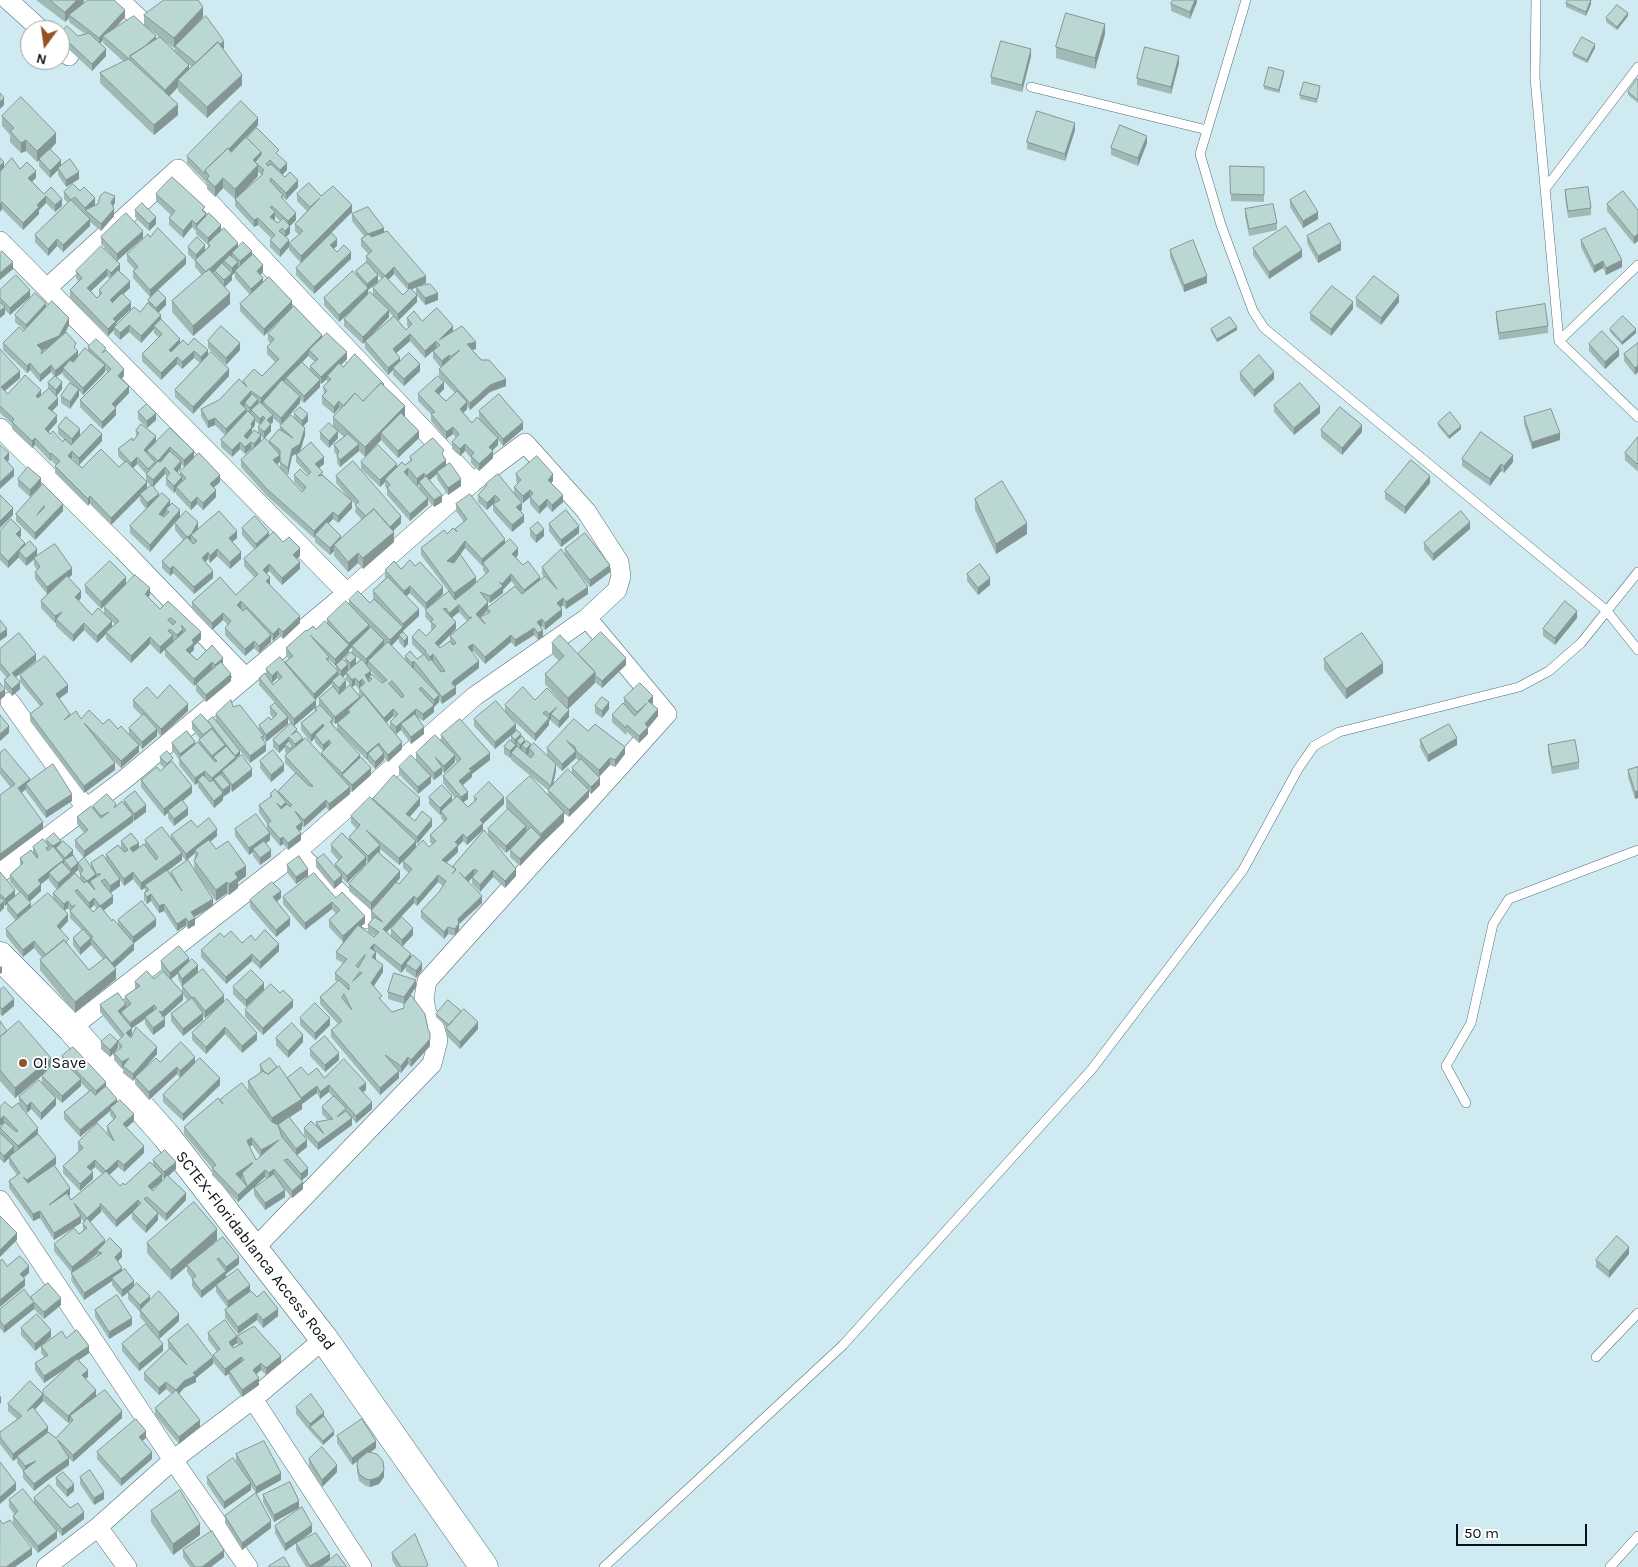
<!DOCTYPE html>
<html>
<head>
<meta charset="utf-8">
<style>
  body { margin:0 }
  #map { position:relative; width:1638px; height:1567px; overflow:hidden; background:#d0eaf2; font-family:Karla,sans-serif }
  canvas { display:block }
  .north { position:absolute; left:20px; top:20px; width:50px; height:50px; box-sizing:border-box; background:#fff; border:1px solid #9da1a2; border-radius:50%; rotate:194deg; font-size:14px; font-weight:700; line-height:20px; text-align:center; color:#0a1316 }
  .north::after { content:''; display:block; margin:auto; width:18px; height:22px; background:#955123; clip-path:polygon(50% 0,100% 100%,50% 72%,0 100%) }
  .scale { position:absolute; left:1456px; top:1524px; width:131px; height:22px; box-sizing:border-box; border:2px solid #0a1316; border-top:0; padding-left:6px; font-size:15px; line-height:18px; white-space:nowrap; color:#0a1316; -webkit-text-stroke:4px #fff; paint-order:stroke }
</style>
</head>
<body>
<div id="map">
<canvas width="1638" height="1567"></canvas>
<div class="north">N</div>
<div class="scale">50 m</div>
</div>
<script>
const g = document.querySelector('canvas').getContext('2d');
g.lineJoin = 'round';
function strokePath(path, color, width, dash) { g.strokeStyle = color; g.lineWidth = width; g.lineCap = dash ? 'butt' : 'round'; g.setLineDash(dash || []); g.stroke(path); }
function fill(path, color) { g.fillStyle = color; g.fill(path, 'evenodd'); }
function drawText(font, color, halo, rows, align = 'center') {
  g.font = font + ' Karla,sans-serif'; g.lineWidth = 4; g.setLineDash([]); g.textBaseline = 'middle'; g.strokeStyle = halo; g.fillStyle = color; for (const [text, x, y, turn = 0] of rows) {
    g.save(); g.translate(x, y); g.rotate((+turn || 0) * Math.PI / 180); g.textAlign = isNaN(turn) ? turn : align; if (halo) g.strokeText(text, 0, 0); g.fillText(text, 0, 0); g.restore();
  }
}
const lane = new Path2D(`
  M 1246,0 L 1200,154 L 1221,225 L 1253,311 L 1264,328 L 1606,610 L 1638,650
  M 1536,0 L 1535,78 L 1559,341 L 1638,417
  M 1031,87 L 1207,130
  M 1545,189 L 1638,67
  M 1559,341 L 1638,265
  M 1466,1103 L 1446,1066 L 1471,1023 L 1493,924 L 1509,899 L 1638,850
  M 1596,1357 L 1638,1313
  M 604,1567 L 843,1345 L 1092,1069 L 1243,870 L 1298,769 L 1314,746 L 1339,732 L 1519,687 L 1549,671 L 1581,643 L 1638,572
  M 1610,1567 L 1638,1536`);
const street = new Path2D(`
  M 8,0 L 41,30
  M 119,0 L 142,21
  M 60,48 L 69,56
  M 0,241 L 347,593
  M 47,288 L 178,169 L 473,482
  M 0,428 L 123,550 L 245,677
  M 10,702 L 86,808
  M 297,852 L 367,919
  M 0,873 L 125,779 L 347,593 L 473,482 L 525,443 L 586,511 L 619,562 L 621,576 L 617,590 L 587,618 L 475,696 L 286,861 L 71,1028
  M 0,1200 L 173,1460 L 248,1567
  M 254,1249 L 432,1064 L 438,1040 L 435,1029 L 426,1011 L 424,998 L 427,981 L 667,714 L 587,618
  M 253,1399 L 362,1567
  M 98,1527 L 127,1567
  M 46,1567 L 98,1527 L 173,1460 L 253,1399 L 324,1339`);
const primary = new Path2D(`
  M 0,956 L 71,1028 L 167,1137 L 324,1339 L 484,1567`);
strokePath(lane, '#576e76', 10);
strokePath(street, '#576e76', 20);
strokePath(primary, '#576e76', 29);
strokePath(lane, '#fff', 9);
strokePath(street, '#fff', 19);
strokePath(primary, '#fff', 28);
fill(new Path2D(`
  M 36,0 L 84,0 L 83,4 L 125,17 L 114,29 L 144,25 L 144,15 L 203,17 L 182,40 L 224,48 L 223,48 L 242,85 L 207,118 L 178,91 L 178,87 L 169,96 L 178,115 L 154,135 L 100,83 L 100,73 L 124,62 L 103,43 L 103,40 L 100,43 L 106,56 L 92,71 L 60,41 L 60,34 L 78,36 L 85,34 L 69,22 L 69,18 L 65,22 ZM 149,29 L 159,37 L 156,39 ZM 164,41 L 174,48 L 175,47 L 175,51 ZM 188,64 L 192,67 L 189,70 Z
  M 1197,0 L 1197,2 L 1190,19 L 1171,11 L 1171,4 Z
  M 1566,3 L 1591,4 L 1586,16 L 1566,7 Z
  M 1628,16 L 1617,30 L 1606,22 L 1606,18 Z
  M 1105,34 L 1095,69 L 1056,58 L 1056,47 Z
  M 1595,48 L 1587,63 L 1573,56 L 1573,53 Z
  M 1031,56 L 1022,92 L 991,84 L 991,77 Z
  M 1179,63 L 1171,94 L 1137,85 L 1137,78 Z
  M 1284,74 L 1279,93 L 1264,89 L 1264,86 Z
  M 1638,80 L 1638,103 L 1628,95 L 1628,92 Z
  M 1320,90 L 1317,103 L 1300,99 L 1300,95 Z
  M 2,116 L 56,143 L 51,149 L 61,166 L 79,179 L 66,187 L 58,175 L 58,170 L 50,178 L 39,166 L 39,160 L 37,162 L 26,151 L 21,153 L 10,142 L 10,135 L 2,126 Z
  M 258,125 L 246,137 L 279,156 L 287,170 L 282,175 L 298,187 L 286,200 L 283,197 L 283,199 L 296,220 L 290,226 L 290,233 L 286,237 L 289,247 L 280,257 L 270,247 L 270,240 L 272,239 L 258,225 L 254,227 L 235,206 L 235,199 L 223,188 L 215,197 L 207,189 L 207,184 L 205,181 L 187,163 L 187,156 ZM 258,172 L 262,175 L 244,191 L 258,176 ZM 275,216 L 280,221 L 278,223 L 274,220 L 275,219 Z
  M 1075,130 L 1065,161 L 1027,149 L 1027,142 Z
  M 1147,143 L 1138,166 L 1111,155 L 1111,148 Z
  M 0,158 L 4,167 L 20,169 L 36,178 L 32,181 L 44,194 L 62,206 L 55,212 L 46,203 L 39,210 L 39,214 L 23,230 L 2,209 L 0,212 Z
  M 1230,166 L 1264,167 L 1264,202 L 1231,201 Z
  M 1565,190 L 1591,208 L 1591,215 L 1568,218 L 1565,197 Z
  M 80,191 L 95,205 L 115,203 L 113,206 L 114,216 L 101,231 L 90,222 L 90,226 L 63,252 L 57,246 L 48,256 L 35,242 L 35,235 L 68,203 L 64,199 L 64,192 Z
  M 156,194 L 205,212 L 206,216 L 221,231 L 238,247 L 252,255 L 263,272 L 260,275 L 263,283 L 269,277 L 264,336 L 240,311 L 240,304 L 250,295 L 235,278 L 235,273 L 232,275 L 232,280 L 225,287 L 230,304 L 193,336 L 172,312 L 172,301 L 202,275 L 195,267 L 195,261 L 188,254 L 188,247 L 205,250 L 208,247 L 208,244 L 208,245 L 196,234 L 196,231 L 192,227 L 183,238 L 169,225 L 169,218 L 171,215 L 156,201 Z
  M 297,194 L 321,196 L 352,212 L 301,263 L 289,250 L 289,243 L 299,235 L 295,231 L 295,224 L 307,211 L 297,201 Z
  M 1290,200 L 1318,219 L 1303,228 L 1290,207 Z
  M 1607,204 L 1638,210 L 1638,241 L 1634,244 L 1607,211 Z
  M 1245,209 L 1277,223 L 1277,230 L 1249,236 L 1245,216 Z
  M 135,210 L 156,224 L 149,231 L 135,217 Z
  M 352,214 L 384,232 L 426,283 L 411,290 L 417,302 L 398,320 L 406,330 L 409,328 L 407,325 L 407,318 L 422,321 L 453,331 L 476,349 L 472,350 L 506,386 L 490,392 L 470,410 L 467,406 L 467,409 L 463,413 L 472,423 L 484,424 L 479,418 L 479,411 L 523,429 L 503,446 L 498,440 L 498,445 L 492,450 L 493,458 L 479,471 L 471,463 L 471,458 L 465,451 L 460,456 L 452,449 L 452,442 L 456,438 L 453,434 L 446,439 L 431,421 L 431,414 L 418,401 L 418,394 L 444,389 L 439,394 L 446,401 L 455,393 L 439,376 L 439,369 L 441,368 L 433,358 L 433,351 L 425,358 L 410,341 L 396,353 L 400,362 L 420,371 L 404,386 L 393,375 L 393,370 L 388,375 L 365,348 L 365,342 L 363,344 L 344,326 L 344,319 L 357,305 L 339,322 L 324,305 L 324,298 L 356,274 L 356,271 L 366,262 L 366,256 L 369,255 L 361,246 L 361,239 L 364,236 L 352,221 ZM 394,274 L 408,290 L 403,295 L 388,280 ZM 378,275 L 382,279 L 373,288 L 373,295 L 368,294 L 368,290 L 378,282 ZM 389,312 L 393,316 L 369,338 L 389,317 Z
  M 1307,236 L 1341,250 L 1318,263 L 1307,243 Z
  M 101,237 L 143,238 L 117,261 L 120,271 L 119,271 L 130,288 L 123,294 L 131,309 L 116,323 L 116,325 L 140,312 L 148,304 L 148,300 L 150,297 L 133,278 L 133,271 L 135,270 L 127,261 L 127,254 L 150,237 L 186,264 L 158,290 L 166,305 L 158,313 L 161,320 L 180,343 L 188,345 L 208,356 L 229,376 L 193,414 L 175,397 L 175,390 L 200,363 L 194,358 L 182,369 L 177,364 L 161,380 L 142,361 L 142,354 L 159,338 L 154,333 L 154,329 L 141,343 L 129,332 L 120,340 L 114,334 L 114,330 L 108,336 L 70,298 L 70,290 L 78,281 L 76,278 L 76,271 L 113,257 L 101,244 ZM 107,276 L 110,279 L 99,290 L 99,296 L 97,298 L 91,291 Z
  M 1581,240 L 1622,267 L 1606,275 L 1603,268 L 1594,273 L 1581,247 Z
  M 337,246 L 333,249 L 337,252 L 351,259 L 314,294 L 296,275 L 296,268 Z
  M 1253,248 L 1302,257 L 1269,279 L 1253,255 Z
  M 1170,250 L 1207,283 L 1184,292 L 1170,257 Z
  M 416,287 L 438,300 L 425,305 L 416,294 Z
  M 0,290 L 30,297 L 10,315 L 5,310 L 5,314 L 0,318 Z
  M 1356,298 L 1399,302 L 1381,325 L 1356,306 Z
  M 46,308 L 69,325 L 66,332 L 76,349 L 78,356 L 88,351 L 88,347 L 106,351 L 124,376 L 121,379 L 129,393 L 115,407 L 116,415 L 102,429 L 80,407 L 80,400 L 108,373 L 105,370 L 105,372 L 83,395 L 79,391 L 79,396 L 70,409 L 61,403 L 61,396 L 72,384 L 63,375 L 63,372 L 56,377 L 62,389 L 56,396 L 58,405 L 52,411 L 57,422 L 48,432 L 50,434 L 63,442 L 64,439 L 58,434 L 58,427 L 80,435 L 102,441 L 79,465 L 72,458 L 72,459 L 82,468 L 119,467 L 124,462 L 118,456 L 118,449 L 133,441 L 136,437 L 136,431 L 156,442 L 170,428 L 194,458 L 184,467 L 181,464 L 181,468 L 177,472 L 180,475 L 180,472 L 220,482 L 213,488 L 216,497 L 203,510 L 197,504 L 191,510 L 176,494 L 176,491 L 174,493 L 166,485 L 166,478 L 167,476 L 165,474 L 153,487 L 159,496 L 170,505 L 180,517 L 150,552 L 130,533 L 130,526 L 146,509 L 140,501 L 140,496 L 111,525 L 90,503 L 88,506 L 55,473 L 55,466 L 56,465 L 51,460 L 50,461 L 35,445 L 32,448 L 12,429 L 12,424 L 0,413 L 0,349 L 20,378 L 5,391 L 8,394 L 41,395 L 48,389 L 48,383 L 54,376 L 51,372 L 40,382 L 30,370 L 27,373 L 3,350 L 3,343 L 24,330 L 15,322 L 15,315 ZM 137,464 L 146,474 L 146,481 L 133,468 ZM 147,482 L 151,486 L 147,489 Z
  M 1353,309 L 1331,336 L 1310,320 L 1310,313 Z
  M 1496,312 L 1548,326 L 1548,333 L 1499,340 L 1496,319 Z
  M 1211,329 L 1237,330 L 1217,342 L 1211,332 Z
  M 1610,329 L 1636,333 L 1622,345 L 1610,332 Z
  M 268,334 L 322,337 L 347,359 L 341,365 L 343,367 L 384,386 L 419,438 L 398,458 L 381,440 L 365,457 L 359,451 L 340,467 L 337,463 L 337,455 L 334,452 L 334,445 L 344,437 L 338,432 L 338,438 L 329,448 L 320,439 L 320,432 L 333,427 L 333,417 L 340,409 L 339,408 L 334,414 L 322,404 L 322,396 L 324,395 L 323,387 L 327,383 L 327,379 L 321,384 L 320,383 L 320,387 L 304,403 L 300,400 L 300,403 L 281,425 L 273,418 L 273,422 L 271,424 L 271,431 L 264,439 L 269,443 L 269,441 L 280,429 L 280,426 L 294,417 L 294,413 L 308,421 L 303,426 L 305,435 L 300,452 L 292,456 L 288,475 L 283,472 L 302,492 L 303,491 L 294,482 L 294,475 L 307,476 L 308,475 L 296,462 L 296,455 L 324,464 L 319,468 L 323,475 L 351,501 L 336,483 L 336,476 L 401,523 L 393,531 L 394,542 L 363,569 L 358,563 L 348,572 L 334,556 L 334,551 L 330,555 L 315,542 L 315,537 L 314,538 L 267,496 L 241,467 L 241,460 L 252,450 L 251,449 L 245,454 L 240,449 L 232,457 L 221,447 L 221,440 L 225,435 L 215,425 L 208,428 L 201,416 L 201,409 L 219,400 L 243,383 L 243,381 L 262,376 L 275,362 L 267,354 L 267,347 L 271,343 L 268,341 ZM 309,355 L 309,357 L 315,362 L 310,366 L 310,370 L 302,362 ZM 255,421 L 260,425 L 258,427 L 258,433 L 252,432 L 252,429 L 255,425 ZM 261,436 L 264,439 L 260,443 ZM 280,456 L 280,468 L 277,464 ZM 352,501 L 356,505 L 355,512 L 362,520 L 341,539 L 328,524 L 333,519 L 338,523 L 352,508 Z
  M 208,341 L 240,350 L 226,365 L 208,348 Z
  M 1638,343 L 1638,372 L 1635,375 L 1624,361 L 1624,354 Z
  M 1589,344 L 1619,356 L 1605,369 L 1589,351 Z
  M 1240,373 L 1274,379 L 1254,397 L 1240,380 Z
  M 1274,405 L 1320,413 L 1294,435 L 1274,412 Z
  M 138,412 L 156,420 L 147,428 L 138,419 Z
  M 1524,417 L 1560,440 L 1532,449 L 1524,424 Z
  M 1438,423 L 1461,429 L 1449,439 L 1438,426 Z
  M 1321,430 L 1362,432 L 1342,455 L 1321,437 Z
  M 1638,437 L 1638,470 L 1637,471 L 1625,460 L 1625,453 Z
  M 444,456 L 446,465 L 461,486 L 448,495 L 437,479 L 437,474 L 430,480 L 442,502 L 434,507 L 428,500 L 428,505 L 410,521 L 387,495 L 387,489 L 385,486 L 385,482 L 380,487 L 361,469 L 361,462 L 397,468 L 405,465 L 410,462 L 410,457 ZM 408,475 L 417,486 L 419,484 L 419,488 L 407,476 Z
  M 1462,459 L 1513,462 L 1504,473 L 1501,471 L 1490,486 L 1462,466 Z
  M 516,474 L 553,481 L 551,483 L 563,502 L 552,512 L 547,506 L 539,514 L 530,504 L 530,497 L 523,503 L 514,494 L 514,487 L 518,484 L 516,481 Z
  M 18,479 L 41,485 L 30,497 L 18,486 Z
  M 1430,483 L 1405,514 L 1385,499 L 1385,492 Z
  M 43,484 L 63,511 L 35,540 L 16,521 L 16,514 Z
  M 486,484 L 522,510 L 520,511 L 524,522 L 512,532 L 493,511 L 493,504 L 496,502 L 495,502 L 487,510 L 478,502 L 478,495 L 486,486 Z
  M 975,499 L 1027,534 L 996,554 L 975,510 Z
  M 456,504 L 505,543 L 518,555 L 516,557 L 523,565 L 540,580 L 544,577 L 542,574 L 542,567 L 565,555 L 565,549 L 610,572 L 590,587 L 573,566 L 588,594 L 566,609 L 563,605 L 561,607 L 562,616 L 545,630 L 542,626 L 541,627 L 543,637 L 538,640 L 534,635 L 515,647 L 511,642 L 485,664 L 473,651 L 472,652 L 479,668 L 455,686 L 456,694 L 442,704 L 439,700 L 439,702 L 434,707 L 434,712 L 423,721 L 417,717 L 424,734 L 411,744 L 401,730 L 396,734 L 402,749 L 388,762 L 384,758 L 384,760 L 375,769 L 368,761 L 368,759 L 367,760 L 340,733 L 360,758 L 371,775 L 352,792 L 350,790 L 350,794 L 329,811 L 326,807 L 304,827 L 302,826 L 302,829 L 299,831 L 301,840 L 288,850 L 283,844 L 280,846 L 270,834 L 270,840 L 266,844 L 271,857 L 260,865 L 253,856 L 253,852 L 249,855 L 235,836 L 235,829 L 267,829 L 267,824 L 259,812 L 259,805 L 270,797 L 270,794 L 278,793 L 278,791 L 295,773 L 285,763 L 285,756 L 287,754 L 285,752 L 285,747 L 279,753 L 273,747 L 273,740 L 291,723 L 288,719 L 288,724 L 266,742 L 264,739 L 266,751 L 250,763 L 216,721 L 240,755 L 236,758 L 236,760 L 252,776 L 232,792 L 230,789 L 230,792 L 223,797 L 223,800 L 214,808 L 198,787 L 198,783 L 195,785 L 179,765 L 179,759 L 172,750 L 172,743 L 199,744 L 199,740 L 200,739 L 192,729 L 192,722 L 216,721 L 216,714 L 233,707 L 259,729 L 259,725 L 271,720 L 273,718 L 270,714 L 270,707 L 275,703 L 259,685 L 259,678 L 266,675 L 266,669 L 285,664 L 285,662 L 289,659 L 286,655 L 286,648 L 307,631 L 316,629 L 327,622 L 327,619 L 349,604 L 349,600 L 370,603 L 374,599 L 373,598 L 373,591 L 386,578 L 385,577 L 385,570 L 415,566 L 443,594 L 430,607 L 449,592 L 421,555 L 421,548 L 455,530 L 464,522 L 456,511 ZM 465,548 L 482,566 L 483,565 L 483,570 L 486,574 L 476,582 L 460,555 ZM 511,581 L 517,588 L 488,607 L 488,602 L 490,603 L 503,593 L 503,590 ZM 410,593 L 426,610 L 425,617 L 431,623 L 431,629 L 432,630 L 426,636 L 412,637 L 412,644 L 423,655 L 417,659 L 405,656 L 405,660 L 392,646 L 399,638 L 399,642 L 404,648 L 408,644 L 403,630 L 419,616 L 406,596 ZM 487,611 L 487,614 L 480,617 L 480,619 L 479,618 ZM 459,612 L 467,621 L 450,636 L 450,641 L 440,648 L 438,647 L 456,629 L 452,618 ZM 352,647 L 352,653 L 360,660 L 356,663 L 345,658 L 345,660 L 336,665 L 336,669 L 329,662 L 329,660 L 335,666 L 349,652 L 349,650 ZM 371,671 L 382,682 L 382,683 L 371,676 ZM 346,674 L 346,679 L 350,685 L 342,691 L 346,687 L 343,677 ZM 277,678 L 279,680 L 273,685 L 272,683 ZM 332,683 L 332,688 L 319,698 L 319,705 L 315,709 L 315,711 L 301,723 L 301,730 L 311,742 L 315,738 L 315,742 L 323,751 L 321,753 L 321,755 L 303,740 L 294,726 L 316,707 L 315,700 ZM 355,685 L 359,689 L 359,695 L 352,687 ZM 393,716 L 395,718 L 390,722 L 390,727 L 386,723 ZM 333,721 L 335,724 L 337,723 L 337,730 L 333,725 Z
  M 175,523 L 198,529 L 197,530 L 237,538 L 232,542 L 241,559 L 230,569 L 217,556 L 210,563 L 208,559 L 205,562 L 213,578 L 194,594 L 173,573 L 170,576 L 162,568 L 162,561 L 183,540 L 175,530 Z
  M 549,524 L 579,533 L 561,547 L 549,531 Z
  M 242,528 L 269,537 L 283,542 L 300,556 L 296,559 L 300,569 L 282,585 L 269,571 L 267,573 L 270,584 L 270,585 L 300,623 L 283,639 L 279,635 L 273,641 L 271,638 L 271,642 L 259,653 L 254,648 L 245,656 L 225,635 L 225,628 L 228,625 L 223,620 L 212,630 L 192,609 L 192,602 L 236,595 L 255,578 L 244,566 L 244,559 L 255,550 L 242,535 Z
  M 530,529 L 544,536 L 536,543 L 530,536 Z
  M 1470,529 L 1433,561 L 1424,550 L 1424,543 Z
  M 0,531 L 21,536 L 19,537 L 25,545 L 37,556 L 72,575 L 68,578 L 81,598 L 79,601 L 92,615 L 112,627 L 115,624 L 104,614 L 104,607 L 122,589 L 101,609 L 85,592 L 85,585 L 126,584 L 150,595 L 148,597 L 160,609 L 201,639 L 194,646 L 194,650 L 190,653 L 197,660 L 212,645 L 223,665 L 231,681 L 206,702 L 196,691 L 196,684 L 194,686 L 165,656 L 165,650 L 160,654 L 150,644 L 131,663 L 106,639 L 106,634 L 97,643 L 84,630 L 73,642 L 56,626 L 56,623 L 55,623 L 41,608 L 41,601 L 47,594 L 35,579 L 35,572 L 37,570 L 34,565 L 34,560 L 26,566 L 19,558 L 19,557 L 8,568 L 0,560 Z
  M 967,574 L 990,585 L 978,595 L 967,581 Z
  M 1577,618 L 1555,645 L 1543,636 L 1543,629 Z
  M 552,643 L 578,654 L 626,665 L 602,688 L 595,682 L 595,683 L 568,709 L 545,684 L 545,674 L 559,661 L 552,654 Z
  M 0,649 L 36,661 L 16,677 L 20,689 L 12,696 L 4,687 L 4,680 L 7,678 L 0,670 Z
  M 1324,659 L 1383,673 L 1346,699 L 1324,669 Z
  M 20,675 L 68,692 L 59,699 L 70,715 L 81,719 L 103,724 L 129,734 L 129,728 L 142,716 L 133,707 L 133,700 L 157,698 L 188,711 L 161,736 L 157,732 L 157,736 L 142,749 L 139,745 L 139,752 L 121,768 L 112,759 L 115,770 L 84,793 L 30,721 L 30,714 L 40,706 L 20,682 Z
  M 624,698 L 653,703 L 652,704 L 658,716 L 648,728 L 648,734 L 639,743 L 627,732 L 626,735 L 612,722 L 612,715 L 624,704 Z
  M 535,700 L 569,717 L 559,728 L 551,721 L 551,719 L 549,721 L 549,725 L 535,741 L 508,715 L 516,731 L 525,742 L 531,747 L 547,755 L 547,748 L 588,731 L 625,754 L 615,767 L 610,765 L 599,777 L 600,785 L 591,794 L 589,792 L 589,797 L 569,817 L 564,813 L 564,822 L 541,844 L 520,866 L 510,857 L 510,850 L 518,841 L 506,853 L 490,838 L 516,876 L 505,888 L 493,877 L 480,892 L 472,884 L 472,878 L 468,882 L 482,903 L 459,924 L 459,930 L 455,936 L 448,934 L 444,939 L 421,918 L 421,911 L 439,892 L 443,886 L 438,882 L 417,906 L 414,903 L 386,932 L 391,936 L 391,929 L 413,935 L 402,946 L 422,970 L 416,978 L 406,971 L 406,967 L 401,973 L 376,952 L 375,959 L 383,972 L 374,986 L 382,1002 L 392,1012 L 404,1008 L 404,1004 L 388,999 L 388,992 L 416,987 L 405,1003 L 430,1040 L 430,1046 L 411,1067 L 408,1064 L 401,1073 L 399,1072 L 399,1078 L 380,1095 L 331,1037 L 331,1030 L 338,1024 L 320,1004 L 320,997 L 337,982 L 335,980 L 335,973 L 343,963 L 336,959 L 336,952 L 343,942 L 329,927 L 329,920 L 336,914 L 332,909 L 305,930 L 283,904 L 283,897 L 336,898 L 365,923 L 360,927 L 374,937 L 375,936 L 368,932 L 368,925 L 372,919 L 371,918 L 371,911 L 399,884 L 409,873 L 403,868 L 403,861 L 412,852 L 399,865 L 380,849 L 380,852 L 379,852 L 400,878 L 371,910 L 349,891 L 349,884 L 368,863 L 366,861 L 366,864 L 347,883 L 342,878 L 342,882 L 334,889 L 316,867 L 316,860 L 335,866 L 335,864 L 338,860 L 331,852 L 331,845 L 349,840 L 349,837 L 357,829 L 351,823 L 351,816 L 373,801 L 373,799 L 420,805 L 410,817 L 415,821 L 432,826 L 417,844 L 416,842 L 416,848 L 429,847 L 433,845 L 430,842 L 430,835 L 444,822 L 441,818 L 441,814 L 440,815 L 429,804 L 429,797 L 452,800 L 455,798 L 443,783 L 443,776 L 457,762 L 455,759 L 455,762 L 444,773 L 442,771 L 442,774 L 434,780 L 431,777 L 431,783 L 418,794 L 399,774 L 399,767 L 416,760 L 416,753 L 441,741 L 441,735 L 490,760 L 472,774 L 472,777 L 463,785 L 468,799 L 463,802 L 468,807 L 474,802 L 474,797 L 504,804 L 483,824 L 483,830 L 467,845 L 463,841 L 458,846 L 458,852 L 446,863 L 453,868 L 453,866 L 488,836 L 488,829 L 508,810 L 506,808 L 506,798 L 548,795 L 548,790 L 511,760 L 511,757 L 510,758 L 504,754 L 504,747 L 511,741 L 511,736 L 515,732 L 495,749 L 474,726 L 474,719 L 505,711 L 505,705 ZM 576,758 L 579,761 L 572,768 L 572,773 L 553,784 L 556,771 L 556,765 L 562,771 Z
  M 595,706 L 609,709 L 602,718 L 595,713 Z
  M 1420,740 L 1457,745 L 1428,762 L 1420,747 Z
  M 1548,745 L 1579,762 L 1579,769 L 1552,774 L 1548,752 Z
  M 0,753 L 30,781 L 72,801 L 46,818 L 26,791 L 26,789 L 22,793 L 43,829 L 0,774 Z
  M 160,757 L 173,763 L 192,793 L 183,801 L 188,815 L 174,826 L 168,818 L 168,813 L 164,816 L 141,787 L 141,780 L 160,771 L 164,768 L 160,764 Z
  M 260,761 L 284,771 L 271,782 L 260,768 Z
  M 1638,767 L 1638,798 L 1635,799 L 1628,777 L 1628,770 Z
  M 124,800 L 146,812 L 134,821 L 133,820 L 133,822 L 84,858 L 91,867 L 91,863 L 106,859 L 106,854 L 121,848 L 121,841 L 139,848 L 145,845 L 145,840 L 171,838 L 171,835 L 197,827 L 217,836 L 210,842 L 216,849 L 246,876 L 238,882 L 238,888 L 229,895 L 227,893 L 216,901 L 202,881 L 213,906 L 194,917 L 195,925 L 188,929 L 186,925 L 177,931 L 164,911 L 159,913 L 151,901 L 147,904 L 144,900 L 144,893 L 145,892 L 145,888 L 141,890 L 133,879 L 124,886 L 120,880 L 120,886 L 111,893 L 113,903 L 103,911 L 112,921 L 118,925 L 118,920 L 156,926 L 134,943 L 134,950 L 115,967 L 116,979 L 75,1013 L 40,970 L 40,960 L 42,958 L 34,948 L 23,957 L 6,936 L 6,929 L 16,921 L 7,910 L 7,904 L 5,906 L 4,905 L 4,908 L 0,912 L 0,872 L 15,897 L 20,893 L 10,882 L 10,875 L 20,866 L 20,858 L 33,853 L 33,847 L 46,842 L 46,840 L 61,843 L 73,855 L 78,863 L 84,858 L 75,847 L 75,840 L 84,833 L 77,824 L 77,817 L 93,808 L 93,806 L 116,806 L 124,803 ZM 195,853 L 194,870 L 171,872 L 171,874 L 168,871 L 182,860 L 182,856 L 186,861 ZM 78,870 L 80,874 L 80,879 L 71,877 L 71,875 ZM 49,878 L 49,880 L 57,890 L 53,893 L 53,898 L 31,908 L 29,902 L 41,891 L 41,884 ZM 94,905 L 97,909 L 93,912 L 90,909 ZM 68,908 L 70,911 L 70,918 L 82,930 L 73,938 L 73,945 L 80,955 L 91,945 L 103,959 L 89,970 L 69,946 L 60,929 L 68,921 L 65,910 Z
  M 287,865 L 308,876 L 296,884 L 287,872 Z
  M 281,898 L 277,902 L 290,925 L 276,937 L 250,907 L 250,900 Z
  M 224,937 L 242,943 L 255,940 L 279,951 L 260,969 L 252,961 L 226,984 L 201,957 L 201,950 Z
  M 161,961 L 189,963 L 198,972 L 187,982 L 224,1002 L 257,1040 L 242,1053 L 225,1034 L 206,1054 L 192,1040 L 192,1033 L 222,1004 L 205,1018 L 203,1016 L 203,1020 L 183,1036 L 171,1021 L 171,1014 L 188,1001 L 183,995 L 183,1000 L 164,1017 L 165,1026 L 153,1035 L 145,1024 L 145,1019 L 132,1028 L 130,1037 L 157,1054 L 138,1075 L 160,1062 L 195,1064 L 220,1085 L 183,1121 L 163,1102 L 163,1095 L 180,1078 L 177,1074 L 149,1100 L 135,1084 L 135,1078 L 133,1081 L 123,1073 L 123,1069 L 122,1069 L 114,1060 L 114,1053 L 119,1049 L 118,1041 L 121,1038 L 100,1012 L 100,1005 L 125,1003 L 125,996 L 135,989 L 135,982 L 154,979 L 165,973 L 161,968 ZM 178,973 L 178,979 L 182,986 L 182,992 L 171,979 Z
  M 233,987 L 264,990 L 246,1007 L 233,994 Z
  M 0,990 L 14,1006 L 2,1016 L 0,1014 Z
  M 293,1007 L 263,1035 L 245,1017 L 245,1010 Z
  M 436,1014 L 478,1029 L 460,1049 L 446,1035 L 446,1028 L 447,1027 L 436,1017 Z
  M 300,1018 L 330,1025 L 315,1040 L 300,1025 Z
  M 0,1021 L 7,1031 L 51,1066 L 62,1060 L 62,1056 L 106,1086 L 117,1103 L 134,1121 L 126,1128 L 144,1153 L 124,1172 L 118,1167 L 109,1175 L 120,1186 L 125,1185 L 153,1165 L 153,1160 L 176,1169 L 168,1176 L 186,1200 L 166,1221 L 158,1214 L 158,1220 L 146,1233 L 132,1219 L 132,1213 L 116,1227 L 101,1210 L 101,1212 L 90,1222 L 105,1243 L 122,1257 L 117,1262 L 122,1271 L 134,1286 L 150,1301 L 179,1321 L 159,1339 L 140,1317 L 140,1312 L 128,1299 L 128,1292 L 122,1297 L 112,1285 L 112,1281 L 84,1300 L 71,1280 L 72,1273 L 54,1251 L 54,1244 L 79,1234 L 83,1231 L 83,1224 L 84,1222 L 81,1218 L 81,1223 L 54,1240 L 40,1218 L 33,1221 L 9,1188 L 9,1181 L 17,1175 L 9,1164 L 9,1158 L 4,1163 L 0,1159 L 0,1128 L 5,1123 L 0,1107 L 38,1135 L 56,1164 L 54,1165 L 70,1195 L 68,1196 L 71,1200 L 102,1174 L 95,1167 L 91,1170 L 93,1179 L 80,1191 L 63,1173 L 63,1166 L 79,1151 L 78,1149 L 78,1142 L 107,1133 L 107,1126 L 114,1120 L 110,1115 L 110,1111 L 80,1137 L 64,1119 L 64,1112 L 89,1091 L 81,1083 L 81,1086 L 62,1103 L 48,1090 L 56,1105 L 41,1120 L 31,1109 L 27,1113 L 19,1104 L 19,1097 L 42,1083 L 42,1076 L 44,1074 L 15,1098 L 0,1081 ZM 162,1177 L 164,1179 L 153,1191 L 152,1190 ZM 97,1254 L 97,1257 L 76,1270 Z
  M 276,1038 L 303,1042 L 288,1058 L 276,1045 Z
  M 101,1042 L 118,1048 L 110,1057 L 101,1049 Z
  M 310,1049 L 339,1060 L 325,1072 L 310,1056 Z
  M 260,1065 L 277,1067 L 287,1078 L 308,1075 L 324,1078 L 366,1090 L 363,1092 L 372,1109 L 356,1123 L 346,1111 L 352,1125 L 318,1150 L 304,1135 L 304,1128 L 316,1127 L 316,1122 L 328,1120 L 322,1114 L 322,1107 L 333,1097 L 329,1092 L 320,1099 L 317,1093 L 302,1104 L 302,1109 L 290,1117 L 307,1147 L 297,1155 L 308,1175 L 302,1180 L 303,1189 L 292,1198 L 284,1188 L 285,1197 L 265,1210 L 254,1195 L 254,1188 L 267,1179 L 265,1177 L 238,1202 L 212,1175 L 212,1168 L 184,1134 L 184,1127 L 220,1101 L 220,1100 L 248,1091 L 248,1081 L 260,1073 ZM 252,1145 L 260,1156 L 256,1160 L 250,1147 Z
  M 223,1237 L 239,1264 L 226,1274 L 226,1278 L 250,1292 L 228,1308 L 216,1292 L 216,1286 L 201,1298 L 192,1286 L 192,1279 L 187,1272 L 187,1266 L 171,1280 L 147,1253 L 147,1243 L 217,1240 L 199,1256 Z
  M 1629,1254 L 1609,1278 L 1596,1267 L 1596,1260 Z
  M 31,1297 L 61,1305 L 44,1319 L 34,1309 L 4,1333 L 0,1328 L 0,1309 L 31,1299 Z
  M 257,1297 L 278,1316 L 263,1328 L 257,1320 L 238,1334 L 225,1318 L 225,1310 Z
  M 95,1310 L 132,1325 L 109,1339 L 95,1317 Z
  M 21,1328 L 51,1337 L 35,1351 L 21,1335 Z
  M 208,1333 L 237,1343 L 232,1347 L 233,1348 L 238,1345 L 237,1343 L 237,1336 L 281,1363 L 266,1375 L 261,1370 L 256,1374 L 259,1385 L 242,1397 L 229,1378 L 229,1374 L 225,1376 L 213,1362 L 213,1364 L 196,1378 L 196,1382 L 184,1388 L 179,1394 L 200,1427 L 179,1444 L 155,1415 L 155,1408 L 172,1394 L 166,1389 L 159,1395 L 144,1380 L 144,1373 L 169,1350 L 168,1347 L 168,1340 L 213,1356 L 213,1355 L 217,1352 L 208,1340 Z
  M 66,1338 L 89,1353 L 79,1360 L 88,1377 L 85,1379 L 96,1396 L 122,1418 L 73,1462 L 69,1458 L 69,1465 L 48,1480 L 34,1491 L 23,1478 L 23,1471 L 17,1463 L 17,1458 L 13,1461 L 0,1444 L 0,1432 L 17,1419 L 8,1411 L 8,1404 L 43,1401 L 35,1409 L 48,1432 L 56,1438 L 70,1423 L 70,1421 L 68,1423 L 43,1401 L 43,1390 L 68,1367 L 44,1383 L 35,1370 L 35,1363 L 44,1357 L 41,1353 L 41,1346 Z
  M 122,1344 L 163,1351 L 139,1371 L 122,1351 Z
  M 296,1407 L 324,1416 L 334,1435 L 323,1445 L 310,1431 L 296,1414 Z
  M 337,1436 L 376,1448 L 370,1453 L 384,1477 L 379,1484 L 370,1487 L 366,1486 L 359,1481 L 357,1472 L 357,1465 L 358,1461 L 352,1465 L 337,1443 Z
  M 146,1438 L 142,1441 L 152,1459 L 121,1486 L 97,1459 L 97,1452 Z
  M 236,1454 L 281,1480 L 256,1494 L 271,1528 L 242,1550 L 225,1523 L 225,1516 L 256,1493 L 251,1486 L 251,1490 L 224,1509 L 207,1484 L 207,1477 L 241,1469 L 236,1461 Z
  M 309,1459 L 337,1472 L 322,1487 L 309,1466 Z
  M 80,1477 L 104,1499 L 94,1505 L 80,1484 Z
  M 56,1478 L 74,1491 L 67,1497 L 56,1485 Z
  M 263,1495 L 299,1508 L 274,1522 L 263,1502 Z
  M 34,1498 L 70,1508 L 84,1519 L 62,1536 L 49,1521 L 57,1538 L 38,1553 L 13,1523 L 13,1516 L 14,1514 L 9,1507 L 9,1500 L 34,1503 Z
  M 151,1511 L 200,1535 L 173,1555 L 151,1522 Z
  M 275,1526 L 312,1532 L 296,1543 L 326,1563 L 320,1567 L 306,1567 L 296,1550 L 296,1543 L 285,1551 L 275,1533 Z
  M 183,1550 L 224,1557 L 211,1567 L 190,1567 L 183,1557 Z
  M 392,1553 L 428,1567 L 396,1567 L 392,1560 Z`), '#a1b9b5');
fill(new Path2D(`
  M 77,0 L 84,0 L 83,5 L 69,15 L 69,18 L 65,22 L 65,12 Z
  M 1195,0 L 1197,0 L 1197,2 L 1190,19 L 1190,12 Z
  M 1591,0 L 1591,4 L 1586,16 L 1586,12 Z
  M 203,7 L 203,17 L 174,48 L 174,38 Z
  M 125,10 L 125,17 L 106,38 L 103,36 L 103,40 L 99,45 L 99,38 Z
  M 1628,13 L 1628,16 L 1617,30 L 1617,27 Z
  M 1105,24 L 1105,34 L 1095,69 L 1095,58 Z
  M 156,36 L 156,43 L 132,58 Z
  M 224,41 L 224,48 L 197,71 L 197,64 Z
  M 1595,44 L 1595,48 L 1587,63 L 1587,60 Z
  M 106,49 L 106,56 L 92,71 L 92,64 Z
  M 1031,49 L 1031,56 L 1022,92 L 1022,85 Z
  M 1179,56 L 1179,63 L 1171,94 L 1171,87 Z
  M 189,65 L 189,75 L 178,80 L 178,87 L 165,101 L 165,90 Z
  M 1284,71 L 1284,74 L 1279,93 L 1279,90 Z
  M 242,75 L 242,85 L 207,118 L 207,107 Z
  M 4,98 L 4,105 L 0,109 L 0,102 Z
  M 178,104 L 178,115 L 154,135 L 154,125 Z
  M 258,118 L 258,125 L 209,176 L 206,172 Z
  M 1075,123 L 1075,130 L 1065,161 L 1065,154 Z
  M 56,133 L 56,143 L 37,162 L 37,151 Z
  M 1147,136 L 1147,143 L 1138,166 L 1138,158 Z
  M 26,140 L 26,151 L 21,153 L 21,143 Z
  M 261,152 L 261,162 L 258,165 L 253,160 Z
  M 61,160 L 61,167 L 58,168 L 58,170 L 50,178 L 50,171 Z
  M 4,162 L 4,169 L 0,173 L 0,166 Z
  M 287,163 L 287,170 L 280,177 L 280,170 Z
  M 258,165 L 258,176 L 235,200 L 235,189 Z
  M 36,171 L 36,178 L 28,185 L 28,178 Z
  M 79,172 L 79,179 L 66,187 L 66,180 Z
  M 223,178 L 223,188 L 215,197 L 215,187 Z
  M 298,180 L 298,187 L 286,200 L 286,193 Z
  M 46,196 L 46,203 L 39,210 L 39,214 L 23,230 L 23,223 L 37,205 Z
  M 115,196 L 115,203 L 111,209 L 111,202 Z
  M 95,198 L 95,205 L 85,211 L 85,208 Z
  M 62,199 L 62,206 L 55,212 L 55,205 Z
  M 2,202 L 2,209 L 0,212 L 0,205 Z
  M 352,205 L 352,212 L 301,263 L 301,256 Z
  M 114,209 L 114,216 L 101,231 L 101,224 Z
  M 275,212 L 275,219 L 270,224 L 270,217 Z
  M 1318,212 L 1318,219 L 1303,228 L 1303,221 Z
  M 296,213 L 296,220 L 288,228 L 290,226 L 290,233 L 285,238 L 285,231 L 288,228 L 288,221 Z
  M 206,214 L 206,221 L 196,227 L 196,224 Z
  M 156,217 L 156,224 L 149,231 L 149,224 Z
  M 258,218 L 258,225 L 254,227 L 254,220 Z
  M 90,219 L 90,226 L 63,252 L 63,245 Z
  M 192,220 L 192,227 L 183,238 L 183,231 Z
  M 221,225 L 221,232 L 208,243 L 208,245 L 208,238 Z
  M 384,228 L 384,235 L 368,241 L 368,234 Z
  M 143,231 L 143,238 L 117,261 L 117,254 Z
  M 1638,234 L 1638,241 L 1634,244 L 1634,237 Z
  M 57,239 L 57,246 L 48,256 L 48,249 Z
  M 337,239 L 337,246 L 330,252 L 330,245 Z
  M 289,240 L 289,247 L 280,257 L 280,250 Z
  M 238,243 L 238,250 L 232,253 L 232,256 L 225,262 L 224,261 L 224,262 L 206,279 L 206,272 Z
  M 1341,243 L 1341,250 L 1318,263 L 1318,256 Z
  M 205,245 L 205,252 L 196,262 L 196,255 Z
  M 1302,250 L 1302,257 L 1269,279 L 1269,272 Z
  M 252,251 L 252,258 L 240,268 L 240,261 Z
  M 351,252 L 351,259 L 314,294 L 314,287 Z
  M 186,257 L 186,264 L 150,297 L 150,290 Z
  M 1622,260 L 1622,267 L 1606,275 L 1606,268 Z
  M 1603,261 L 1603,268 L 1594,273 L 1594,266 Z
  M 13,262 L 13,269 L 0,280 L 0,273 Z
  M 238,262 L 238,269 L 235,271 L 235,273 L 232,275 L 232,268 Z
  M 120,264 L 120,271 L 111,280 L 111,273 Z
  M 263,265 L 263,272 L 257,278 L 257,271 Z
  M 394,267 L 394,274 L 385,283 L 385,276 Z
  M 107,269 L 107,276 L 87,295 L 87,288 Z
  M 232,273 L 232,280 L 224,287 L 224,280 Z
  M 378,275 L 378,282 L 368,290 L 368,295 L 339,322 L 339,315 L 367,289 L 367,284 Z
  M 426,276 L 426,283 L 408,291 L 408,284 Z
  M 1207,276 L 1207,283 L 1184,292 L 1184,285 Z
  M 263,278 L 263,285 L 251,296 L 251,289 Z
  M 130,281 L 130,288 L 112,305 L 110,300 Z
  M 30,290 L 30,297 L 10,315 L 10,308 Z
  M 230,293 L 230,304 L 193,336 L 193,326 Z
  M 438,293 L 438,300 L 425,305 L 425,298 Z
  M 417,295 L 417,302 L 398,321 L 398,314 Z
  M 1399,295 L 1399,302 L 1381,325 L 1381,318 Z
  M 166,298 L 166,305 L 156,315 L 156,308 Z
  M 292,301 L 292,308 L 264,336 L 264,329 Z
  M 131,302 L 131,309 L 116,323 L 116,328 L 114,327 L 114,330 L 108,336 L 108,329 L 113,319 Z
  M 1353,302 L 1353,309 L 1331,336 L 1331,329 Z
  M 46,303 L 46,310 L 26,332 L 26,325 Z
  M 5,307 L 5,314 L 0,318 L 0,311 Z
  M 389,310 L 389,317 L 363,344 L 363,337 Z
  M 161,315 L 161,322 L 154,326 L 154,329 L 141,343 L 141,336 Z
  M 69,318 L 69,325 L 59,343 L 37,352 L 37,345 Z
  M 129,325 L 129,332 L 120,340 L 120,333 Z
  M 453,326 L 453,333 L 439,340 Z
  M 1237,327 L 1237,330 L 1217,342 L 1217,339 Z
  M 1636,329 L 1636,333 L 1622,345 L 1622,342 Z
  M 410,334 L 410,341 L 393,356 L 393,349 Z
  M 322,335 L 322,342 L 309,350 L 309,355 L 261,405 L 261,398 Z
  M 180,339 L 180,346 L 169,357 L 169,350 Z
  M 436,341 L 436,348 L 425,358 L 425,351 Z
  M 476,342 L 476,349 L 467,351 L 467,344 Z
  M 240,343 L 240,350 L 226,365 L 226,358 Z
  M 1619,349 L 1619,356 L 1605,369 L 1605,362 Z
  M 208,350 L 208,357 L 201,364 L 201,357 Z
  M 78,351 L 78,358 L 64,370 L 63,368 L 63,372 L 55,378 L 55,371 Z
  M 194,351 L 194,358 L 182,369 L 182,362 Z
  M 347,352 L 347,359 L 328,377 L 327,376 L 327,379 L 321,384 L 321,377 Z
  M 449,355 L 449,362 L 442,368 L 442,361 Z
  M 177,357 L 177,364 L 161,380 L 161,373 Z
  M 400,358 L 400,365 L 393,368 L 393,370 L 388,375 L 388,368 Z
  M 30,363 L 30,370 L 27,373 L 27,366 Z
  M 420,364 L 420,371 L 404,386 L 404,379 Z
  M 51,365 L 51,372 L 40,382 L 40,375 Z
  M 105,365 L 105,372 L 83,395 L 83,388 Z
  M 1638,365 L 1638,372 L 1635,375 L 1635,368 Z
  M 124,369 L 124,376 L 118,383 L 118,376 Z
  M 229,369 L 229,376 L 193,414 L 193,407 Z
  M 20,371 L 20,378 L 1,394 L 1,387 Z
  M 1274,372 L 1274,379 L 1254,397 L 1254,390 Z
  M 506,379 L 506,386 L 490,392 L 470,410 L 470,403 L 490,385 Z
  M 320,380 L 320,387 L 304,403 L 304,396 Z
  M 62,382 L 62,389 L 56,397 L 56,390 Z
  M 444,382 L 444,389 L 435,398 L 435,391 Z
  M 129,386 L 129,393 L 112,411 L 112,404 Z
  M 79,389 L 79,396 L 70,409 L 70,402 Z
  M 41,390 L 41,397 L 36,403 L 36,396 Z
  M 251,391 L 251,398 L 245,403 L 245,405 L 240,410 L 240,403 Z
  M 300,396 L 300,403 L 281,425 L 281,418 Z
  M 58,398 L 58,405 L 48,415 L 48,408 Z
  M 258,399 L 258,406 L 251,410 L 251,413 L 250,415 L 250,408 Z
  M 339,401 L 339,408 L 334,414 L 334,407 Z
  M 467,402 L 467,409 L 460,416 L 460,409 Z
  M 405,406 L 405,416 L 385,437 L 381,433 L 381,440 L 365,457 L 365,447 Z
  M 1320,406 L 1320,413 L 1294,435 L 1294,428 Z
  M 116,408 L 116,415 L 102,429 L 102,422 Z
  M 246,409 L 246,416 L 226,436 L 226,429 Z
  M 156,413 L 156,420 L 147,428 L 147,421 Z
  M 308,414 L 308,421 L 302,428 L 302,421 Z
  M 57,415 L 57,422 L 45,436 L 45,429 Z
  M 273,415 L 273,422 L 267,427 L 267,420 Z
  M 263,416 L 263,423 L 260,426 L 260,419 Z
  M 215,418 L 215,425 L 208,428 L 208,421 Z
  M 255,418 L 255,425 L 252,429 L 252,434 L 244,443 L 244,436 L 251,424 Z
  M 523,422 L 523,429 L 503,446 L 503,439 Z
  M 271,424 L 271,431 L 264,439 L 264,432 Z
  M 1362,425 L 1362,432 L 1342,455 L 1342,448 Z
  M 1461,426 L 1461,429 L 1449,439 L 1449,436 Z
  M 453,427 L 453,434 L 446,439 L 446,432 Z
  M 305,428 L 305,435 L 300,452 L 292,456 L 288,475 L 288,468 L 292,449 Z
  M 80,429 L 80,436 L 72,446 L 72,439 Z
  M 338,431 L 338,438 L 329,448 L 329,441 Z
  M 419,431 L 419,438 L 398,458 L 398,451 Z
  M 1560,433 L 1560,440 L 1532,449 L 1532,442 Z
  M 102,434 L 102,441 L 79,465 L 79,458 Z
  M 261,435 L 261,442 L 254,451 L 254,444 Z
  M 156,436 L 156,443 L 147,451 L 147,453 L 144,457 L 144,450 Z
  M 35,438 L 35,445 L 32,448 L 32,441 Z
  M 498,438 L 498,445 L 489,454 L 489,447 Z
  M 240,442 L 240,449 L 232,457 L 232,450 Z
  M 251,442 L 251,449 L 245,454 L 245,447 Z
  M 359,444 L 359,451 L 340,467 L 340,460 Z
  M 465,444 L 465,451 L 460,456 L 460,449 Z
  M 170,447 L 170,454 L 158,468 L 158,461 Z
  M 72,451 L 72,458 L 68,463 L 68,456 Z
  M 194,451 L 194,458 L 184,467 L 184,460 Z
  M 493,451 L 493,458 L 479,471 L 479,464 Z
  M 9,453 L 9,460 L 4,465 L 4,458 Z
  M 51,453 L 51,460 L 50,461 L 50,454 Z
  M 280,455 L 280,462 L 273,467 L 273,460 Z
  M 1513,455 L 1513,462 L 1504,473 L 1504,466 Z
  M 137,457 L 137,464 L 131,470 L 131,463 Z
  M 324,457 L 324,464 L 315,471 L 315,464 Z
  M 446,460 L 446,467 L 437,472 L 437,474 L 426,483 L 426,476 Z
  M 181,461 L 181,468 L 174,476 L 174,469 Z
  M 397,464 L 397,471 L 385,479 L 385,482 L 380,487 L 380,480 Z
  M 1501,464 L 1501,471 L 1490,486 L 1490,479 Z
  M 165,467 L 165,474 L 153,487 L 153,480 Z
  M 408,468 L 408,475 L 404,479 L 404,472 Z
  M 14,469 L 14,476 L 0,489 L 0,482 Z
  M 424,473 L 424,480 L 419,482 L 419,484 L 417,486 L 417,479 Z
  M 553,474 L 553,481 L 548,487 L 548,480 Z
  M 220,475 L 220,482 L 210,491 L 210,484 Z
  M 1430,476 L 1430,483 L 1405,514 L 1405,507 Z
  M 182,477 L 182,484 L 176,487 L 176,491 L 174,493 L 174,486 Z
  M 41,478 L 41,485 L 30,497 L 30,490 Z
  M 461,479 L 461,486 L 448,495 L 448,488 Z
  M 147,482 L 147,489 L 140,494 L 140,496 L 111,525 L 111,518 Z
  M 216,490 L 216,497 L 203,510 L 203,503 Z
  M 530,490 L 530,497 L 523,503 L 523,496 Z
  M 159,494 L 159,501 L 147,510 L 147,503 Z
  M 442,495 L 442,502 L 434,507 L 434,500 Z
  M 495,495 L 495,502 L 487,510 L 487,503 Z
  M 563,495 L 563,502 L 552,512 L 552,505 Z
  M 90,496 L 90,503 L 88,506 L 88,499 Z
  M 197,497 L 197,504 L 191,510 L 191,503 Z
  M 428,498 L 428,505 L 410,521 L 410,514 Z
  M 547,499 L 547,506 L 539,514 L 539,507 Z
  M 170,500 L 170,507 L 166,509 L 166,512 L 159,521 L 159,514 Z
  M 352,501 L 352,508 L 338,523 L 338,516 Z
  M 522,503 L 522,510 L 516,514 L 516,507 Z
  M 63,504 L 63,511 L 35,540 L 35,533 Z
  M 13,508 L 13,515 L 0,528 L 0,521 Z
  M 180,510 L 180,517 L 150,552 L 150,545 Z
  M 333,512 L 333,519 L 316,536 L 315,535 L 315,537 L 314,538 L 314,531 Z
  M 524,515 L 524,522 L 512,532 L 512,525 Z
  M 401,516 L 401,523 L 389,535 L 389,528 Z
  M 198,522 L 198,529 L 193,537 L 191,535 L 191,542 L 187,537 Z
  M 1470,522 L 1470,529 L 1433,561 L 1433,554 Z
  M 1027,523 L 1027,534 L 996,554 L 996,544 Z
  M 579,526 L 579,533 L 561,547 L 561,540 Z
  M 21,529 L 21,536 L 16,541 L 16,534 Z
  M 544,529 L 544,536 L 536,543 L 536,536 Z
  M 237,531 L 237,538 L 229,545 L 229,538 Z
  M 269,532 L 269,539 L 256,551 L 256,544 Z
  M 394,532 L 394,542 L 363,569 L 363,558 Z
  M 341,536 L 341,543 L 334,545 L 334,551 L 330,555 L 330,548 Z
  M 505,539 L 505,546 L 483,563 L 483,565 L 482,566 L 482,559 Z
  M 465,541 L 465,548 L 455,561 L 447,568 L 447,561 Z
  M 25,543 L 25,550 L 19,551 L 19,557 L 8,568 L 8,561 Z
  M 300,548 L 300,556 L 293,562 L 293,555 Z
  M 518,548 L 518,555 L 512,561 L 512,554 Z
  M 37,549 L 37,556 L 26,566 L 26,559 Z
  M 217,549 L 217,556 L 210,563 L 210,556 Z
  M 208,552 L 208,559 L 202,565 L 202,558 Z
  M 241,552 L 241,559 L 230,569 L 230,562 Z
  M 358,553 L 358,563 L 348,572 L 348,562 Z
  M 300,562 L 300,569 L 282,585 L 282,578 Z
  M 269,564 L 269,571 L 263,577 L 263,570 Z
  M 610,565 L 610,572 L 590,587 L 590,580 Z
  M 173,566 L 173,573 L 170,576 L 170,569 Z
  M 72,568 L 72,575 L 47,594 L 47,587 Z
  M 213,571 L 213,578 L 194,594 L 194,587 Z
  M 511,574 L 511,581 L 503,590 L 503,593 L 490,603 L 490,596 L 502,586 L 502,584 Z
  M 126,577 L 126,584 L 101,609 L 101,602 Z
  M 270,577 L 270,584 L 266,588 L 266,581 Z
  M 476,577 L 476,584 L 454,600 L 454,593 Z
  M 540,577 L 540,584 L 524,597 L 524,590 Z
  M 990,578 L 990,585 L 978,595 L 978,588 Z
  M 410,586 L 410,593 L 404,598 L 404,591 Z
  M 443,587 L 443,594 L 426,610 L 426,603 Z
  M 588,587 L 588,594 L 566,609 L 566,602 Z
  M 150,588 L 150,595 L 145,601 L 145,594 Z
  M 81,591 L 81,598 L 75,604 L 75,597 Z
  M 563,598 L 563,605 L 557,610 L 557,603 Z
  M 241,601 L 241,608 L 237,612 L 237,605 Z
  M 488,602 L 488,609 L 487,608 L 487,611 L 476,621 L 476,614 Z
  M 459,605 L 459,612 L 449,620 L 449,613 Z
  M 419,609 L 419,616 L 403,631 L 403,624 Z
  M 562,609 L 562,616 L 545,630 L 545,623 Z
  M 1577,611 L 1577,618 L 1555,645 L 1555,638 Z
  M 62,612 L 56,619 L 56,623 L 55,623 L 55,616 Z
  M 223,613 L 223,620 L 212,630 L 212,623 Z
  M 300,616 L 300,623 L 283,639 L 283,632 Z
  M 542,619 L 542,626 L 537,629 L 537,622 Z
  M 112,621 L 112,628 L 106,632 L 106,634 L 97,643 L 97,636 Z
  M 456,622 L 456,629 L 435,650 L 435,643 Z
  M 84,623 L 84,630 L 73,642 L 73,635 Z
  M 369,625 L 369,632 L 352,646 L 352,647 L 349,650 L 349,643 Z
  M 403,627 L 403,634 L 399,635 L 399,638 L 390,647 L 390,640 Z
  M 279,628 L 279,635 L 273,641 L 273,634 Z
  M 534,628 L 534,635 L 515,647 L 515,640 Z
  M 7,629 L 7,636 L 0,641 L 0,634 Z
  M 183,629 L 183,636 L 177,642 L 177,635 Z
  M 543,630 L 543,637 L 538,640 L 538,633 Z
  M 201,632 L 201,639 L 194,646 L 194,650 L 186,657 L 186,650 L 192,640 Z
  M 173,635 L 173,642 L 160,654 L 160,647 Z
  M 271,635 L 271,642 L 259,653 L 259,646 Z
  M 511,635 L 511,642 L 485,664 L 485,657 Z
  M 150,637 L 150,644 L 131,663 L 131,656 Z
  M 408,637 L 408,644 L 404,648 L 404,641 Z
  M 384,640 L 384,647 L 368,661 L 368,663 L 366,666 L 366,659 Z
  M 254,641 L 254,648 L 245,656 L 245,649 Z
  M 473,644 L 473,651 L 468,654 L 468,647 Z
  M 349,645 L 349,652 L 335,666 L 335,659 Z
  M 36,654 L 36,661 L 12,680 L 12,673 Z
  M 433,654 L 433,661 L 430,664 L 430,657 Z
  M 356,657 L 356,664 L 350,670 L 350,663 Z
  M 223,658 L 223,665 L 215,672 L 215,665 Z
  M 626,658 L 626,665 L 602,688 L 602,681 Z
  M 414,661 L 414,668 L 412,670 L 412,663 Z
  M 479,661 L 479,668 L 453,688 L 456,687 L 456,694 L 442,704 L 442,697 L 452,684 L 453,681 Z
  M 212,662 L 212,669 L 194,686 L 194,679 Z
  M 1383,663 L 1383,673 L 1346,699 L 1346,689 Z
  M 348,664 L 348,671 L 346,672 L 346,674 L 341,678 L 341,671 Z
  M 277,671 L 277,678 L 272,683 L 272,676 Z
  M 338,671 L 338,678 L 332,681 L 332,683 L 314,701 L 314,694 Z
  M 371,671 L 371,678 L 369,677 L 369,679 L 365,682 L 365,675 Z
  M 595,672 L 595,683 L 568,709 L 568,698 Z
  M 231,674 L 231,681 L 206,702 L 206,695 Z
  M 355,678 L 355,685 L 352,687 L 352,680 Z
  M 362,679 L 362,686 L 359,689 L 359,682 Z
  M 346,680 L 346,687 L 339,695 L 339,688 Z
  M 20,682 L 20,689 L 12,696 L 12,689 Z
  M 68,685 L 68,692 L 56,701 L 56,694 Z
  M 5,689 L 5,696 L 0,700 L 0,693 Z
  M 439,695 L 439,702 L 434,707 L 434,712 L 423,721 L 423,714 L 434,705 L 434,700 Z
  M 653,696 L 653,703 L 648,708 L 648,701 Z
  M 360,697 L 360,704 L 350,712 L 348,710 L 348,714 L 335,724 L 335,717 Z
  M 316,700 L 316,707 L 294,726 L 294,719 Z
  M 609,702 L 609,709 L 602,718 L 602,711 Z
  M 188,704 L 188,711 L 161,736 L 161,729 Z
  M 557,707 L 551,714 L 551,719 L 549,721 L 549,725 L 535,741 L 535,734 L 549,719 L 549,714 Z
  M 393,709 L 393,716 L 384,725 L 384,718 Z
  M 416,709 L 416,716 L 401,724 L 401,730 L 396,734 L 396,727 Z
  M 658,709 L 658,716 L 648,728 L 648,734 L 639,743 L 639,736 L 645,724 Z
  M 569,710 L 569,717 L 559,728 L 559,721 Z
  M 288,717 L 288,724 L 266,742 L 266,735 Z
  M 323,724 L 323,731 L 315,735 L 315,738 L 311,742 L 311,735 Z
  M 516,724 L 516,731 L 495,749 L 495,742 Z
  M 9,726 L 9,733 L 0,741 L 0,734 Z
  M 424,727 L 424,734 L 411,744 L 411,737 Z
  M 157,729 L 157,736 L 142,749 L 142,742 Z
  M 521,734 L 521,741 L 517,741 L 516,752 L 511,753 L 511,757 L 510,758 L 510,751 L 515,746 L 515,740 Z
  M 289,737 L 289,744 L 285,745 L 285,747 L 279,753 L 279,746 Z
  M 303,738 L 303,745 L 295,751 L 295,744 Z
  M 1457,738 L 1457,745 L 1428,762 L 1428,755 Z
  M 329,740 L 329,747 L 323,752 L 323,745 Z
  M 525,740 L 525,747 L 522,745 L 522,750 L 520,752 L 520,745 Z
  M 195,742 L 195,749 L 180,761 L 180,754 Z
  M 402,742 L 402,749 L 388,762 L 388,755 Z
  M 379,743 L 379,750 L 368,754 L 368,759 L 367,760 L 367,753 Z
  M 266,744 L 266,751 L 250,763 L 250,756 Z
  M 531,744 L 531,750 L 529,748 L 529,753 L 526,756 L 526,749 Z
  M 139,745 L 139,752 L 121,768 L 121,761 Z
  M 225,745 L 225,752 L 213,757 L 213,762 L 212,763 L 212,756 Z
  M 625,747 L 625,754 L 615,767 L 615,760 Z
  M 240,751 L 240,755 L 236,758 L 236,764 L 222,771 L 222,777 L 214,779 L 214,784 L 212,785 L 212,778 L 234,756 Z
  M 576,751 L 576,758 L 562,771 L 562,764 Z
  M 384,753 L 384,760 L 375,769 L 375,762 Z
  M 490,753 L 490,760 L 472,774 L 472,777 L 459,788 L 459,781 L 469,769 Z
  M 360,755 L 360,762 L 342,775 L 342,780 L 342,773 Z
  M 455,755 L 455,762 L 444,773 L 444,766 Z
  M 610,758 L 610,765 L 599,777 L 599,770 Z
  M 115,763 L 115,770 L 84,793 L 84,786 Z
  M 284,764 L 284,771 L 271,782 L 271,775 Z
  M 556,764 L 556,771 L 551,793 L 551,786 Z
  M 442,767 L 442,774 L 434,780 L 434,773 Z
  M 371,768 L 371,775 L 352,792 L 352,785 Z
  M 252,769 L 252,776 L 232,792 L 232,785 Z
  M 205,771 L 205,778 L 198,780 L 198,783 L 195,785 L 195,778 Z
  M 431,776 L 431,783 L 418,794 L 418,787 Z
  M 600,778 L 600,785 L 591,794 L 591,787 Z
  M 30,779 L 30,786 L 26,784 L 26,789 L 18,795 L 18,788 Z
  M 230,785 L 230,792 L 223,797 L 223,800 L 214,808 L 214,801 L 223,794 L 223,790 Z
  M 192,786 L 192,793 L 164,816 L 164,809 Z
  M 350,787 L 350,794 L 329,811 L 329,804 Z
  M 589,790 L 589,797 L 569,817 L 569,810 Z
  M 1638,791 L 1638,798 L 1635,799 L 1635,792 Z
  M 468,792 L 468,799 L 461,804 L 461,797 Z
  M 72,794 L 72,801 L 46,818 L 46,811 Z
  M 452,796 L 452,803 L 441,811 L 441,814 L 440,815 L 440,808 Z
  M 504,797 L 504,804 L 483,824 L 483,830 L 467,845 L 467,838 L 480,820 Z
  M 420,798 L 420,805 L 406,821 L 406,814 Z
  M 326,800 L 326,807 L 304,827 L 304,820 Z
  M 286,802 L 286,809 L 281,814 L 281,807 Z
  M 146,805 L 146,812 L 134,821 L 134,814 Z
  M 188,808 L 188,815 L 174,826 L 174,819 Z
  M 564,812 L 564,822 L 541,844 L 541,834 Z
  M 133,815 L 133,822 L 84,858 L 84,851 Z
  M 432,819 L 432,826 L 417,844 L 417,837 Z
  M 43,822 L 43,829 L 0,861 L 0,854 Z
  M 302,822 L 302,829 L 296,834 L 296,827 Z
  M 526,826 L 526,834 L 506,853 L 506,846 Z
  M 217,829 L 217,836 L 197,852 L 195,850 L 195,853 L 186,861 L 186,854 Z
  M 270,833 L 270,840 L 255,851 L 253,849 L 253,852 L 249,855 L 249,848 Z
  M 301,833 L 301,840 L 288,850 L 288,843 Z
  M 463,834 L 463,841 L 458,846 L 458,852 L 442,867 L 442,860 L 455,842 Z
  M 283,837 L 283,844 L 280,846 L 280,839 Z
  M 541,837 L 541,844 L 520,866 L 520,859 Z
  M 61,841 L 61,848 L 56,848 L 56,852 L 53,846 Z
  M 416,841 L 416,848 L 399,865 L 399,858 Z
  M 139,843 L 139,850 L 130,855 L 130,848 Z
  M 380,845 L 380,852 L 368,863 L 368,856 Z
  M 73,850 L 73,857 L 65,861 L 65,858 Z
  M 271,850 L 271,857 L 260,865 L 260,858 Z
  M 182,853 L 182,860 L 146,887 L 145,885 L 145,888 L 141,890 L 141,883 Z
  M 366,857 L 366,864 L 347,883 L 347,876 Z
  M 64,860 L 64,867 L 49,873 L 49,878 L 41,884 L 41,891 L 28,903 L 28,896 L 38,880 Z
  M 78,863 L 78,870 L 71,876 L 71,869 Z
  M 246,866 L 246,876 L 238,882 L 238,888 L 229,895 L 229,884 L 235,873 Z
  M 308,869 L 308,876 L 296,884 L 296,877 Z
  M 474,869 L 474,876 L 465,885 L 465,878 Z
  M 516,869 L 516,876 L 505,888 L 505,881 Z
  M 493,870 L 493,877 L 480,892 L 480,885 Z
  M 400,871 L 400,878 L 371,910 L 371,903 Z
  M 71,872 L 71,879 L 58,890 L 58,883 Z
  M 133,872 L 133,879 L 124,886 L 124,879 Z
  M 96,874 L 96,881 L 90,881 L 90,886 L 87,881 Z
  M 342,875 L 342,882 L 334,889 L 334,882 Z
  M 438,875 L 438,882 L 417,906 L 417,899 Z
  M 120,879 L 120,886 L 110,893 L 110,886 Z
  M 227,882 L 227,893 L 216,901 L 216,890 Z
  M 15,890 L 15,897 L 5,906 L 5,899 Z
  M 281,891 L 281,898 L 273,904 L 273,897 Z
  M 151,894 L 151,901 L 147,904 L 147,897 Z
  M 113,896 L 113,903 L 100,913 L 100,906 Z
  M 414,896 L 414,903 L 383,936 L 383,929 Z
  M 482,896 L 482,903 L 459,924 L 459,930 L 455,936 L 455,929 L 458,919 Z
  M 94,898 L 94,905 L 89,910 L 89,903 Z
  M 213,899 L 213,906 L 191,919 L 191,912 Z
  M 4,901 L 4,908 L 0,912 L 0,905 Z
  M 68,901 L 68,908 L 64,911 L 64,904 Z
  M 332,902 L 332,909 L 305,930 L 305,923 Z
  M 31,903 L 31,910 L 17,922 L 17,915 Z
  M 164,904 L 164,911 L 159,913 L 159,906 Z
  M 68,914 L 68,921 L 57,933 L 57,926 Z
  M 365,916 L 365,923 L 343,943 L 343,936 Z
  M 186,918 L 186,925 L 177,931 L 177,924 Z
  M 195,918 L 195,925 L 188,929 L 188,922 Z
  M 290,918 L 290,925 L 276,937 L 276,930 Z
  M 156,919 L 156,926 L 133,944 L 133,937 Z
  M 448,927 L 448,934 L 444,939 L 444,932 Z
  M 413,928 L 413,935 L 402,947 L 402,940 Z
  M 91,938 L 91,945 L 80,955 L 80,948 Z
  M 34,941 L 34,948 L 23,957 L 23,950 Z
  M 134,943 L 134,950 L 112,970 L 112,963 Z
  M 279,944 L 279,951 L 260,969 L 260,962 Z
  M 374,944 L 374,951 L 370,948 Z
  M 376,952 L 376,959 L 372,964 L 372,957 Z
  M 252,954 L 252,961 L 226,984 L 226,977 Z
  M 411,954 L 411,961 L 406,964 L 406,967 L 401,973 L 401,966 Z
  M 189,958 L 189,965 L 170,980 L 170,973 Z
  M 422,963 L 422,970 L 416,978 L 416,971 Z
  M 198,965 L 198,972 L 182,986 L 182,979 Z
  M 383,965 L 383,972 L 371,990 L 371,983 Z
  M 2,966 L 2,973 L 0,974 L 0,967 Z
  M 116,969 L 116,979 L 75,1013 L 75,1002 Z
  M 416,980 L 416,987 L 404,1004 L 404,997 Z
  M 264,983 L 264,990 L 246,1007 L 246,1000 Z
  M 183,993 L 183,1000 L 162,1019 L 162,1012 Z
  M 224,995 L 224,1002 L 205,1018 L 205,1011 Z
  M 14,999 L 14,1006 L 2,1016 L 2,1009 Z
  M 293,1000 L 293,1007 L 263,1035 L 263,1028 Z
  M 126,1004 L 126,1012 L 121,1012 L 121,1015 L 118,1011 Z
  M 154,1005 L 154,1012 L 145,1017 L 145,1019 L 132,1028 L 132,1035 L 126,1040 L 126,1033 L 130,1029 L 130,1023 Z
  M 203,1013 L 203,1020 L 183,1036 L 183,1029 Z
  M 330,1018 L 330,1025 L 315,1040 L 315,1033 Z
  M 165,1019 L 165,1026 L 153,1035 L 153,1028 Z
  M 478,1022 L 478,1029 L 460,1049 L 460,1042 Z
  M 225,1027 L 225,1034 L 206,1054 L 206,1047 Z
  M 257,1033 L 257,1040 L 242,1053 L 242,1046 Z
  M 430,1033 L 430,1046 L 411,1067 L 411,1060 Z
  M 303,1035 L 303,1042 L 288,1058 L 288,1051 Z
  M 118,1041 L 118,1048 L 110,1057 L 110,1050 Z
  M 157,1047 L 157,1054 L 133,1081 L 133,1074 Z
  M 339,1053 L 339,1060 L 325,1072 L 325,1065 Z
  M 195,1057 L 195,1064 L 180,1078 L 180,1071 Z
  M 408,1057 L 408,1064 L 401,1073 L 401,1066 Z
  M 51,1058 L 51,1068 L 15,1098 L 15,1088 Z
  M 129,1058 L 123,1066 L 122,1069 L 122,1062 Z
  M 177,1067 L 177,1074 L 149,1100 L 149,1092 Z
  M 399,1071 L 399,1078 L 380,1095 L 380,1088 Z
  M 220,1078 L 220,1085 L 183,1121 L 183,1114 Z
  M 81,1079 L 81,1086 L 62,1103 L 62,1096 Z
  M 106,1082 L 106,1089 L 96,1098 L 96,1091 Z
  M 366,1083 L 366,1090 L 359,1095 L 359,1088 Z
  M 329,1085 L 329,1092 L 320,1099 L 320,1092 Z
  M 317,1086 L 317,1093 L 302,1104 L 302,1109 L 272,1129 L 272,1118 Z
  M 56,1098 L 56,1105 L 41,1120 L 41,1113 Z
  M 117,1099 L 117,1106 L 110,1108 L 110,1111 L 80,1137 L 80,1130 Z
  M 31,1102 L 31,1109 L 27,1113 L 27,1106 Z
  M 372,1102 L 372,1109 L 356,1123 L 356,1116 Z
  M 134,1114 L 134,1121 L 123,1131 L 123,1124 Z
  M 4,1116 L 4,1123 L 0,1126 L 0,1119 Z
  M 352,1118 L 352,1125 L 318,1150 L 318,1143 Z
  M 38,1128 L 38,1135 L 18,1153 L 18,1146 Z
  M 252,1138 L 252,1145 L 247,1148 L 247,1141 Z
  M 279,1140 L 261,1157 L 261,1150 Z
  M 307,1140 L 307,1147 L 296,1156 L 296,1149 Z
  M 14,1146 L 14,1153 L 4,1163 L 4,1156 Z
  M 144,1146 L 144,1153 L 124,1172 L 124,1165 Z
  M 56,1157 L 56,1164 L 27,1187 L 27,1180 Z
  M 95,1160 L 95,1167 L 87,1174 L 87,1167 Z
  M 118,1160 L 118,1167 L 106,1178 L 106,1171 Z
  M 176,1162 L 176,1169 L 164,1180 L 164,1172 Z
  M 252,1163 L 252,1170 L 242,1173 L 242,1177 L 236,1181 L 236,1174 Z
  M 308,1168 L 308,1175 L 301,1181 L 301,1174 Z
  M 274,1169 L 274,1176 L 269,1180 L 269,1173 Z
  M 265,1170 L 265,1177 L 238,1202 L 238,1195 Z
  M 93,1172 L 93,1179 L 80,1191 L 80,1184 Z
  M 162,1174 L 162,1181 L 148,1193 L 148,1186 Z
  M 303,1182 L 303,1189 L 292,1198 L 292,1191 Z
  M 70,1188 L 70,1195 L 49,1212 L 49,1205 Z
  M 285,1190 L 285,1197 L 265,1210 L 265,1203 Z
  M 186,1193 L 186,1200 L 166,1221 L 166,1214 Z
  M 138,1200 L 138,1207 L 132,1212 L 132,1213 L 116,1227 L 116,1220 Z
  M 101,1205 L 101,1212 L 87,1225 L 87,1218 Z
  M 40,1211 L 40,1218 L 33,1221 L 33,1214 Z
  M 158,1213 L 158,1220 L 146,1233 L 146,1226 Z
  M 81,1216 L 81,1223 L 54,1240 L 54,1233 Z
  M 217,1229 L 217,1240 L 171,1280 L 171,1270 Z
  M 17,1233 L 17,1240 L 0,1257 L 0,1250 Z
  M 105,1240 L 105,1247 L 97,1251 L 97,1254 L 72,1274 L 72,1267 Z
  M 1629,1247 L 1629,1254 L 1609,1278 L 1609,1271 Z
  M 122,1250 L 122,1257 L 115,1264 L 115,1257 Z
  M 239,1257 L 239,1264 L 226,1274 L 226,1267 Z
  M 29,1266 L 29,1273 L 20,1281 L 20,1274 Z
  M 122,1268 L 122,1275 L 112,1278 L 112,1281 L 84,1300 L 84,1293 Z
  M 226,1271 L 226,1278 L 201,1298 L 201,1291 Z
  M 25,1279 L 25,1286 L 0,1307 L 0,1300 Z
  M 134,1281 L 134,1288 L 122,1297 L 122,1290 Z
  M 250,1285 L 250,1292 L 228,1308 L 228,1301 Z
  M 150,1296 L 150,1303 L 140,1310 L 140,1312 L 140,1305 Z
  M 61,1298 L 61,1305 L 44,1319 L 44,1312 Z
  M 34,1302 L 34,1309 L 4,1333 L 4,1326 Z
  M 278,1309 L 278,1316 L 263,1328 L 263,1320 Z
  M 257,1313 L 257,1320 L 238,1334 L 238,1327 Z
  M 179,1314 L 179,1321 L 159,1339 L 159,1332 Z
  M 132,1318 L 132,1325 L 109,1339 L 109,1332 Z
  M 51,1330 L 51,1337 L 35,1351 L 35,1344 Z
  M 237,1336 L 237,1343 L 229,1349 L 229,1342 Z
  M 163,1344 L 163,1351 L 139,1371 L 139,1364 Z
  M 89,1346 L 89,1353 L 44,1383 L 44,1376 Z
  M 281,1356 L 281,1363 L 266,1375 L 266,1368 Z
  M 213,1357 L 213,1364 L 196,1378 L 196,1382 L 184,1388 L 176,1397 L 176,1390 L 184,1381 Z
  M 241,1357 L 241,1364 L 229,1371 L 229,1374 L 225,1376 L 225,1369 Z
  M 261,1363 L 261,1370 L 253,1377 L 253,1370 Z
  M 88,1370 L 88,1377 L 82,1382 L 82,1375 Z
  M 259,1378 L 259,1385 L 242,1397 L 242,1390 Z
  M 166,1382 L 166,1389 L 159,1395 L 159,1388 Z
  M 96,1390 L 96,1397 L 70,1416 L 70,1421 L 68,1423 L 68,1416 Z
  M 43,1394 L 43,1401 L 27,1418 L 27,1411 Z
  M 1,1396 L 1,1403 L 0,1404 L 0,1397 Z
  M 122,1411 L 122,1418 L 73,1462 L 73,1455 Z
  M 324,1412 L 324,1419 L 310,1427 L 310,1424 Z
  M 200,1420 L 200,1427 L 179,1444 L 179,1437 Z
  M 48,1427 L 48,1434 L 17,1456 L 17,1458 L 13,1461 L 13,1454 Z
  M 146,1431 L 146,1438 L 139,1444 L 139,1437 Z
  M 334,1431 L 334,1435 L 323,1445 L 323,1441 Z
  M 376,1441 L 376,1448 L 352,1465 L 352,1458 Z
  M 152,1452 L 152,1459 L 121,1486 L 121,1479 Z
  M 69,1458 L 69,1465 L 48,1480 L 34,1491 L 34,1484 L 48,1473 Z
  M 36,1461 L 25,1473 L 25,1466 Z
  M 337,1465 L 337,1472 L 322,1487 L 322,1480 Z
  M 384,1470 L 384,1477 L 379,1484 L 370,1487 L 370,1480 Z
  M 281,1473 L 281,1480 L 256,1494 L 256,1487 Z
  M 16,1483 L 16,1490 L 0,1504 L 0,1497 Z
  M 251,1483 L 251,1490 L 224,1509 L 224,1502 Z
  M 74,1484 L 74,1491 L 67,1497 L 67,1490 Z
  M 104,1492 L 104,1499 L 94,1505 L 94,1498 Z
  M 299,1501 L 299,1508 L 274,1522 L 274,1515 Z
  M 84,1512 L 84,1519 L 62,1536 L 62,1529 Z
  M 271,1521 L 271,1528 L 242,1550 L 242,1543 Z
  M 200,1524 L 200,1535 L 173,1555 L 173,1544 Z
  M 312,1525 L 312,1532 L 285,1551 L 285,1544 Z
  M 57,1531 L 57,1538 L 38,1553 L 38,1546 Z
  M 32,1548 L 32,1555 L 15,1567 L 6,1567 Z
  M 224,1550 L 224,1557 L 211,1567 L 202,1567 Z
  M 330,1554 L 330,1561 L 320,1567 L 310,1567 L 310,1566 Z`), '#839694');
const building = new Path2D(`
  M 50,0 L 77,0 L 65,12 Z
  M 88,0 L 114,0 L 125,10 L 99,38 L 69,15 Z
  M 164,0 L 198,0 L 203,7 L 174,38 L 144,15 Z
  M 1173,0 L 1195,0 L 1190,12 L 1171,4 Z
  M 1568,0 L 1591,0 L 1586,12 L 1566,3 Z
  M 1617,5 L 1628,13 L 1617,27 L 1606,18 Z
  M 1066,13 L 1105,24 L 1095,58 L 1056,47 Z
  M 134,16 L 156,36 L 144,47 L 130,56 L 130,60 L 103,36 Z
  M 206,16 L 224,41 L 220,44 L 218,42 L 196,63 L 175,46 Z
  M 67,26 L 78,36 L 89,33 L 106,49 L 92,64 L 60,34 Z
  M 160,37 L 189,65 L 165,90 L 130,56 Z
  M 1582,37 L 1595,44 L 1587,60 L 1573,53 Z
  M 1001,41 L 1031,49 L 1022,85 L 991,77 Z
  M 218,42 L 242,75 L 207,107 L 178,80 Z
  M 1145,47 L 1179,56 L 1171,87 L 1137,78 Z
  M 129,59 L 178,104 L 154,125 L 100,73 Z
  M 1269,67 L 1284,71 L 1279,90 L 1264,86 Z
  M 1637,79 L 1638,80 L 1638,100 L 1628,92 Z
  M 1304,82 L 1320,86 L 1317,99 L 1300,95 Z
  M 0,93 L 4,98 L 0,102 Z
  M 21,97 L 56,133 L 37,151 L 26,140 L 21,143 L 10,131 L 14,128 L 2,116 Z
  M 241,101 L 258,118 L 229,149 L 228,148 L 205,170 L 205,174 L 187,156 Z
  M 1037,111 L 1075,123 L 1065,154 L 1027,142 Z
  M 1120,125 L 1147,136 L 1138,158 L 1111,148 Z
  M 257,128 L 279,150 L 276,153 L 287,163 L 280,170 L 270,160 L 266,164 L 268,166 L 271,164 L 285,177 L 290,172 L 298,180 L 286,193 L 271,178 L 270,181 L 283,195 L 281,197 L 296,213 L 288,221 L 272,206 L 270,207 L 275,212 L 270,217 L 278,223 L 283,218 L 290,226 L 285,231 L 282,228 L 279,231 L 289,240 L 280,250 L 270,240 L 275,235 L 258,218 L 254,220 L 235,199 L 263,174 L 262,172 L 264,170 L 255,162 L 261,155 L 261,152 L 247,138 Z
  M 246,137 L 261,152 L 253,160 L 258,165 L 235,189 L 223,178 L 215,187 L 207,179 L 209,176 L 205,170 L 228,148 L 231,152 Z
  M 50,149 L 61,160 L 50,171 L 39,159 Z
  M 0,158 L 4,162 L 0,166 Z
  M 12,158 L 20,169 L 27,162 L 36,171 L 28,178 L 44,194 L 51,187 L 62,199 L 55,205 L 46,196 L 37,205 L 39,207 L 23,223 L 2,202 L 0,205 L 0,172 Z
  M 70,159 L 79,172 L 66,180 L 58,168 Z
  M 1230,166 L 1264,167 L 1264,195 L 1231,194 Z
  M 172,177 L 205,207 L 202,210 L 206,214 L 196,224 L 192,220 L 183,231 L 169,218 L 175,211 L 156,194 Z
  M 309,183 L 321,196 L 333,186 L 352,205 L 301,256 L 289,243 L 303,231 L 295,224 L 320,198 L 310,207 L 297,194 Z
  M 73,184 L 80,191 L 84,187 L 95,198 L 85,208 L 75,197 L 71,200 L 64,192 Z
  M 1588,187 L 1591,208 L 1568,211 L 1565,190 Z
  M 1305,191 L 1318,212 L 1303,221 L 1290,200 Z
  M 1623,191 L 1638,210 L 1638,234 L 1634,237 L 1607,204 Z
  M 105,192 L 115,196 L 111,202 L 114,209 L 101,224 L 85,210 L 98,204 L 100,196 Z
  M 71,200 L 90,219 L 63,245 L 57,239 L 48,249 L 35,235 Z
  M 142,203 L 156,217 L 149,224 L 135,210 Z
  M 1273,204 L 1277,223 L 1249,229 L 1245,209 Z
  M 368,207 L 384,228 L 368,234 L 372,237 L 387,231 L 426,276 L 408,284 L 394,267 L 385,276 L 366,256 L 372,251 L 361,239 L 368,234 L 352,214 Z
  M 126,213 L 143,231 L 117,254 L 101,237 Z
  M 209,213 L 221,225 L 208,238 L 196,227 Z
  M 1330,223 L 1341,243 L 1318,256 L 1307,236 Z
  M 1286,226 L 1302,250 L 1269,272 L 1253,248 Z
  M 158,228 L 186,257 L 150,290 L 133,271 L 138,267 L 127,254 L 148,234 L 150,237 Z
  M 224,228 L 238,243 L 206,272 L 195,260 L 210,246 L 208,243 Z
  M 1605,228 L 1622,260 L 1606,268 L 1603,261 L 1594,266 L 1581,240 Z
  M 332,233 L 337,239 L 330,245 L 337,252 L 344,245 L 351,252 L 314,287 L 296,268 Z
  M 197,237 L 205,245 L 196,255 L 188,247 Z
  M 1193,240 L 1207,276 L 1184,285 L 1170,250 Z
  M 243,242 L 252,251 L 240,261 L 232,253 Z
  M 101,246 L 120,264 L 111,273 L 107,269 L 87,288 L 97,298 L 102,293 L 99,290 L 118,270 L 130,281 L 110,300 L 112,301 L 112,303 L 122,293 L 131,302 L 113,319 L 116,321 L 108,329 L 70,290 L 82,278 L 76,271 Z
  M 2,251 L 13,262 L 0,273 L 0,253 Z
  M 253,254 L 263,265 L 257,271 L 263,278 L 251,289 L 235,271 Z
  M 230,255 L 238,262 L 232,268 L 224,261 Z
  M 367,262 L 378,275 L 367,284 L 356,271 Z
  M 222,263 L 232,273 L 224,280 L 215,271 Z
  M 209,269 L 230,293 L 193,326 L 172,301 Z
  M 353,271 L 368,288 L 339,315 L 324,298 Z
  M 16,275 L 30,290 L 10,308 L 0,298 L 0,290 Z
  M 385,276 L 403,295 L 410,288 L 417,295 L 398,314 L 373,288 Z
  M 1374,276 L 1399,295 L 1381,318 L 1356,298 Z
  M 269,277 L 292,301 L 264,329 L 240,304 Z
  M 430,284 L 438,293 L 425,298 L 416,287 Z
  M 1332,286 L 1353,302 L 1331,329 L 1310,313 Z
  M 158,290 L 166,298 L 156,308 L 148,300 Z
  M 370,292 L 389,310 L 363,337 L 344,319 Z
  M 35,293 L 46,303 L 26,325 L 15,315 Z
  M 52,301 L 69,318 L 59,336 L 37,345 L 42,350 L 41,354 L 66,332 L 76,343 L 74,347 L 78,351 L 55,371 L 51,365 L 40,375 L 30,363 L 27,366 L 3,343 L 19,327 L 23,331 Z
  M 0,302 L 5,307 L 0,311 Z
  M 148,303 L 161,315 L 141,336 L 129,325 L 120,333 L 114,327 L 134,307 L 140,312 Z
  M 1545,304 L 1548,326 L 1499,333 L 1496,312 Z
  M 294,306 L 322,335 L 261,398 L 251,391 L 240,403 L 246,409 L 226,429 L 215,418 L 208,421 L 201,409 L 219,400 L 239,379 L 247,387 L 243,381 L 254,369 L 262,376 L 279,359 L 267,347 L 274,339 L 268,334 Z
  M 437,308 L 453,326 L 439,340 L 462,326 L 476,342 L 467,344 L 481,360 L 489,360 L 506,379 L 490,385 L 470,403 L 439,369 L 460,350 L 450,357 L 449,355 L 442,361 L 433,351 L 440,345 L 436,341 L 425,351 L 410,334 L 393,349 L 400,358 L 388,368 L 365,341 L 394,316 L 406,330 L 412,324 L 407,318 L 414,311 L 422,321 Z
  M 1623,316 L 1636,329 L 1622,342 L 1610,329 Z
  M 1230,317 L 1237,327 L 1217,339 L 1211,329 Z
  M 161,319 L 180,339 L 169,350 L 171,352 L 183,340 L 188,345 L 194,338 L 208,350 L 201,357 L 194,351 L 182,362 L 177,357 L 161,373 L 142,354 L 162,334 L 154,326 Z
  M 221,326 L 240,343 L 226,358 L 208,341 Z
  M 1602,331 L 1619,349 L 1605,362 L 1589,344 Z
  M 327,333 L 347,352 L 321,377 L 310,366 L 318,359 L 309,350 Z
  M 96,339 L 106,348 L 102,353 L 106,350 L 124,369 L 118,376 L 129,386 L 112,404 L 116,408 L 102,422 L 80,400 L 111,369 L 88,347 Z
  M 1638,343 L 1638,365 L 1635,368 L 1624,354 Z
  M 85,348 L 105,365 L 83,388 L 63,368 L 70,360 L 73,362 Z
  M 0,349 L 20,371 L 1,387 L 8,394 L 25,375 L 41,390 L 36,396 L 38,398 L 49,388 L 58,398 L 48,408 L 57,415 L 45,429 L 50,434 L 53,431 L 63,442 L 65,439 L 71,445 L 91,424 L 102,434 L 79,458 L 72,451 L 68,456 L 82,468 L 101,449 L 119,467 L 126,461 L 147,482 L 111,518 L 90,496 L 88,499 L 55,466 L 60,461 L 51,453 L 50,454 L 35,438 L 32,441 L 12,422 L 14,419 L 0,406 Z
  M 211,352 L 229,369 L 193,407 L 175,390 Z
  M 409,353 L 420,364 L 404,379 L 393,368 Z
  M 355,354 L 384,384 L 383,385 L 381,383 L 363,401 L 355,393 L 344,406 L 339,401 L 334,407 L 322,396 L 327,391 L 323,387 L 331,379 L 327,376 L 339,363 L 343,367 Z
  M 1259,355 L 1274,372 L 1254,390 L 1240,373 Z
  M 302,362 L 320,380 L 304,396 L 286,378 Z
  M 55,376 L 62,382 L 56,390 L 48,383 Z
  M 438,376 L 444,382 L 435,391 L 446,401 L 457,391 L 467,402 L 460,409 L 472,423 L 477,417 L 498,438 L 489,447 L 493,451 L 479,464 L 471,456 L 474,453 L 465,444 L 460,449 L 452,442 L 459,434 L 453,427 L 446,432 L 431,414 L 435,412 L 418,394 Z
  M 282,380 L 300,396 L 281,418 L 263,402 Z
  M 70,383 L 79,389 L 70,402 L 61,396 Z
  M 381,383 L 405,406 L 365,447 L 333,417 L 355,393 L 363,401 Z
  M 1300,383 L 1320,406 L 1294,428 L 1274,405 Z
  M 252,394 L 258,399 L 250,408 L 245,403 Z
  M 499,394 L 523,422 L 503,439 L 479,411 Z
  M 260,402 L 273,415 L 267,420 L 271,424 L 264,432 L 258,427 L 265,418 L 263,416 L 260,419 L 251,410 Z
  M 147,404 L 156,413 L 147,421 L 138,412 Z
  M 300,407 L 308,414 L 302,421 L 294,413 Z
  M 1340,407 L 1362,425 L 1342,448 L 1321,430 Z
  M 1551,409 L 1560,433 L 1532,442 L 1524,417 Z
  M 248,411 L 255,418 L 251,424 L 252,427 L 244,436 L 247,439 L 254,430 L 261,435 L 254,444 L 251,442 L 245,447 L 240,442 L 232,450 L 221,440 Z
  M 1450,412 L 1461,426 L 1449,436 L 1438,423 Z
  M 401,413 L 419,431 L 398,451 L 381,433 Z
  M 291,415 L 305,428 L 300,444 L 292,449 L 288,468 L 280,462 L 280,450 L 269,441 L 279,429 L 293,438 L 280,426 Z
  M 66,417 L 80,429 L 72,439 L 58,427 Z
  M 329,423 L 338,431 L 329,441 L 320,432 Z
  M 141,424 L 156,436 L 144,450 L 155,462 L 148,469 L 137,457 L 131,463 L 118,449 L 132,438 L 133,441 L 139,433 L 136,431 Z
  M 170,428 L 194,451 L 184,460 L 170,447 L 158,461 L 147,451 Z
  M 1481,432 L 1513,455 L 1504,466 L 1501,464 L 1490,479 L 1462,459 Z
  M 348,434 L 359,444 L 340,460 L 337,456 L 339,451 L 334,445 Z
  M 1638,437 L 1638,463 L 1637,464 L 1625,453 Z
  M 265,438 L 280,455 L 273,460 L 302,492 L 306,487 L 294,475 L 300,469 L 307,476 L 311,472 L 296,455 L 311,442 L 324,457 L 315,464 L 323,472 L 318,476 L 322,475 L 352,501 L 338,516 L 333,512 L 314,531 L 267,489 L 241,460 Z
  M 433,438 L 444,450 L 442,454 L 446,460 L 426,476 L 424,473 L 417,479 L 408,468 L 404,472 L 428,498 L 410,514 L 387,488 L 390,485 L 385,479 L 402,462 L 405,465 L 412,460 L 410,457 Z
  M 0,445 L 9,453 L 4,458 L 14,469 L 0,482 Z
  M 378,445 L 397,464 L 380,480 L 361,462 Z
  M 170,451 L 181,461 L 174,469 L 182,477 L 174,486 L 166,478 L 170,473 L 165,467 L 153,480 L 146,474 L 158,461 L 160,462 Z
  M 199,453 L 220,475 L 210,484 L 216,490 L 203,503 L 197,497 L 191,503 L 176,487 L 186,478 L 180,472 Z
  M 537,456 L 553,474 L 548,480 L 563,495 L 552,505 L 547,499 L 539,507 L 530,497 L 533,493 L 530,490 L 523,496 L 514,487 L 521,480 L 516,474 Z
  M 1411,460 L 1430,476 L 1405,507 L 1385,492 Z
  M 353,461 L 401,516 L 390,527 L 374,509 L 366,516 L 355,505 L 359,502 L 336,476 Z
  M 450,463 L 461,479 L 448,488 L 437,472 Z
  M 28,467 L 41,478 L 30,490 L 18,479 Z
  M 498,474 L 522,503 L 516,507 L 524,515 L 512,525 L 493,504 L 500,500 L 495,495 L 487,503 L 478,495 L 487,485 L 486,484 Z
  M 426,476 L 442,495 L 434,500 L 419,482 Z
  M 1002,481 L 1027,523 L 996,544 L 975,499 Z
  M 43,484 L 63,504 L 35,533 L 16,514 ZM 44,506 L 45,507 L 37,515 Z
  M 152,485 L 159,494 L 147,503 L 140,494 Z
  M 162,493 L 170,500 L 159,514 L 164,517 L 169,512 L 166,509 L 172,503 L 180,510 L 150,545 L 130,526 Z
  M 470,494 L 505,539 L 482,559 L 465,541 L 455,554 L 447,561 L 454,563 L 460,554 L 476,577 L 454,593 L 421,548 L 444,530 L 447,534 L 453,528 L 457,532 L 455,529 L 467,519 L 456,504 Z
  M 0,495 L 13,508 L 0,521 Z
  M 374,509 L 394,532 L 363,558 L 358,553 L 348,562 L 334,545 Z
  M 566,510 L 579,526 L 561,540 L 549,524 Z
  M 186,511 L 198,522 L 191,535 L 187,537 L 193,544 L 197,541 L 191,535 L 219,511 L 237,531 L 229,538 L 241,552 L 230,562 L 217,549 L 210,556 L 208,552 L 202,558 L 213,571 L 194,587 L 173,566 L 170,569 L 162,561 L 187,537 L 175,523 Z
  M 1461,511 L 1470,522 L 1433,554 L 1424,543 Z
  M 255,516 L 269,532 L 256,544 L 242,528 Z
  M 11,519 L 21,529 L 16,534 L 25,543 L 8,561 L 0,553 L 0,531 Z
  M 327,522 L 341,536 L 330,548 L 315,535 Z
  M 538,522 L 544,529 L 536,536 L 530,529 Z
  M 274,532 L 283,542 L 289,537 L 300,548 L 293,555 L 300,562 L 282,578 L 269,564 L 263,570 L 270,577 L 266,581 L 300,616 L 283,632 L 279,628 L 273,634 L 241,601 L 237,605 L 243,611 L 246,608 L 271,635 L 259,646 L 254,641 L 245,649 L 225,628 L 231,621 L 223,613 L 212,623 L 192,602 L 220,577 L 236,595 L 258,574 L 244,559 Z
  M 585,533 L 610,565 L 590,580 L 565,549 Z
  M 510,539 L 518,548 L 512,554 L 523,565 L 528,561 L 540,577 L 524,590 L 511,574 L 502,584 L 499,582 L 503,586 L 490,596 L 480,592 L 488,602 L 476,614 L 485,624 L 480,617 L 490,612 L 487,608 L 515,586 L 522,594 L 545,576 L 557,589 L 542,567 L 561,549 L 588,587 L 566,602 L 563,598 L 557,603 L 562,609 L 545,623 L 542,619 L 537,622 L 543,630 L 538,633 L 534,628 L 515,640 L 511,635 L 485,657 L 473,644 L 468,647 L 479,661 L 453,681 L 452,684 L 456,687 L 442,697 L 414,661 L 412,663 L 405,656 L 410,651 L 417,659 L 424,654 L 429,661 L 431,659 L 441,672 L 445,671 L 433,654 L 430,657 L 425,652 L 426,651 L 412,637 L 419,629 L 426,636 L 436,626 L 431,622 L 433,619 L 425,610 L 449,591 L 455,600 L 470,588 L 489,571 L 483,563 ZM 459,605 L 470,618 L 472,617 L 450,636 L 456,643 L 453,645 L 450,641 L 440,648 L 435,643 L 456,622 L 443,609 L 446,608 L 449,613 Z
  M 30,541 L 37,549 L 26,559 L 19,551 Z
  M 55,544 L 72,568 L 47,587 L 35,572 L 40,567 L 34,558 Z
  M 410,560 L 415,566 L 420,562 L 443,587 L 426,603 L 410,586 L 404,591 L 385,570 L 394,561 L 401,569 Z
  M 110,561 L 126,577 L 101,602 L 85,585 Z
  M 980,564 L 990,578 L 978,588 L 967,574 Z
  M 135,575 L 150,588 L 145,594 L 160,609 L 168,601 L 201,632 L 192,640 L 194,643 L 186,650 L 197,660 L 212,645 L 223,658 L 215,665 L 212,662 L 194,679 L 165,649 L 186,630 L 181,625 L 183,629 L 177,635 L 170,629 L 168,631 L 173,635 L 160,647 L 150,637 L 131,656 L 106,632 L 119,621 L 104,607 ZM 171,618 L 176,622 L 173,625 L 168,620 Z
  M 67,576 L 81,591 L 75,597 L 92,615 L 98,608 L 112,621 L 97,636 L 84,623 L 73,635 L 56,619 L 62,612 L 55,616 L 41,601 Z
  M 388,577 L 419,609 L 403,624 L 373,591 Z
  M 358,591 L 370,603 L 374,599 L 403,627 L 390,640 L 349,600 Z
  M 346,601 L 369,625 L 349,643 L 327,619 Z
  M 1565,601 L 1577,611 L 1555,638 L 1543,629 Z
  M 0,620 L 7,629 L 0,634 Z
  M 325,621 L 349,645 L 335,659 L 310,635 L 329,657 L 326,659 L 338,671 L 314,694 L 285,662 L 293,656 L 286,648 L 306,630 L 307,631 L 313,626 L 316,629 Z
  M 371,627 L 384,640 L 366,659 L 352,646 Z
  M 403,632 L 408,637 L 404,641 L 399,635 Z
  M 601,632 L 626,658 L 602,681 L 595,675 L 595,672 L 578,654 Z
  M 19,633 L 36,654 L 12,673 L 20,682 L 12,689 L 4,680 L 10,675 L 0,663 L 0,649 Z
  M 1362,633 L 1383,663 L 1346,689 L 1324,659 Z
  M 560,635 L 595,672 L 568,698 L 545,674 L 564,656 L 552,643 Z
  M 388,642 L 439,695 L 434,700 L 421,687 L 419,689 L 434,705 L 423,714 L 416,709 L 396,727 L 390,722 L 398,714 L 393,709 L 384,718 L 359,688 L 365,683 L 362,679 L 359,682 L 355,678 L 352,680 L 346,672 L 362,659 L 371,671 L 365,675 L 369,682 L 372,679 L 369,677 L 372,674 L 382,683 L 387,680 L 368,661 ZM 392,681 L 400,690 L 404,696 L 402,698 L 389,684 Z
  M 351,652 L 356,657 L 350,663 L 345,658 Z
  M 45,656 L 68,685 L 56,694 L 70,714 L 64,720 L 76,711 L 81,719 L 89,710 L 103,724 L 109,719 L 118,729 L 121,726 L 139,745 L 121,761 L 84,723 L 115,763 L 84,786 L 30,714 L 43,704 L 20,675 Z
  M 280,657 L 316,700 L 294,719 L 259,678 L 265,673 L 273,685 L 282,677 L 277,671 L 272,676 L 266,669 Z
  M 343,659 L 348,664 L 341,671 L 336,665 Z
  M 221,662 L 231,674 L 206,695 L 196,684 Z
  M 340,674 L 346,680 L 339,688 L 332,681 Z
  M 0,683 L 5,689 L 0,693 Z
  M 640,683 L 653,696 L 648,701 L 658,709 L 645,724 L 648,727 L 639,736 L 627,725 L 626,728 L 612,715 L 623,703 L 635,716 L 647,703 L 637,712 L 624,698 Z
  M 170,685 L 188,704 L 161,729 L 133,700 L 147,687 L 157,698 Z
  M 350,685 L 360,697 L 335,717 L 319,698 L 333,686 L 339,694 Z
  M 523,687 L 535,700 L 547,688 L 569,710 L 559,721 L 551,714 L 557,707 L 549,714 L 546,711 L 543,713 L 549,718 L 535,734 L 505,705 Z
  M 364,695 L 402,742 L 388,755 L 379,744 L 379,743 L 367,753 L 337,723 L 350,712 L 348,710 Z
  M 602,697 L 609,702 L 602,711 L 595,706 Z
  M 231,700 L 233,707 L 240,705 L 264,736 L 261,737 L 266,744 L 250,756 L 216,714 Z
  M 496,701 L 516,724 L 495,742 L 474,719 Z
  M 275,703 L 288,717 L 266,735 L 259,725 L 269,717 L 271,720 L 277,714 L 270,707 Z
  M 320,705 L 333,719 L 330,722 L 360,755 L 342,773 L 321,753 L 331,743 L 329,740 L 323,745 L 315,735 L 324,726 L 323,724 L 311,735 L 301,723 L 317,710 L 315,709 Z
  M 144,714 L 157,729 L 142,742 L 129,728 Z
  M 201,714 L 213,727 L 203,735 L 192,722 Z
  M 415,714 L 424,727 L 411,737 L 401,724 Z
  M 0,715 L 9,726 L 0,734 Z
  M 213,717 L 240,751 L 235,756 L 208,721 Z
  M 460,719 L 490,753 L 469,769 L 472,770 L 459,781 L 468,792 L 461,797 L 443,776 L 461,759 L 441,735 Z
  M 574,719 L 588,731 L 595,724 L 625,747 L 615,760 L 610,758 L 599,770 L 576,751 L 562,764 L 547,748 ZM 567,741 L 575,747 L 576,751 Z
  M 291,723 L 297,729 L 291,735 L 297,731 L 303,738 L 295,744 L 289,737 L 279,746 L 273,740 Z
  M 1449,724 L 1457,738 L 1428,755 L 1420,740 Z
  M 212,729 L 225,745 L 212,756 L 199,740 Z
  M 517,730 L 521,734 L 515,740 L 511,736 Z
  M 187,731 L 195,742 L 180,754 L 172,743 Z
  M 435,735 L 455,755 L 444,766 L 435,757 L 442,767 L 434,773 L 416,753 Z
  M 522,736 L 525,740 L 520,745 L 517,741 Z
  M 306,738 L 350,787 L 329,804 L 326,800 L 304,820 L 295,811 L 302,822 L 296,827 L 301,833 L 288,843 L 283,837 L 280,839 L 267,824 L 271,821 L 259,805 L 272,796 L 270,794 L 275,789 L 286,802 L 281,807 L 277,803 L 281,809 L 287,804 L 290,807 L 292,805 L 278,791 L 296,773 L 309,786 L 313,786 L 285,756 Z
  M 510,740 L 516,745 L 510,751 L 504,747 Z
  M 1575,740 L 1579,762 L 1552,767 L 1548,745 Z
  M 289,741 L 293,746 L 290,749 L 285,745 Z
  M 527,741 L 531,744 L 526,749 L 522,745 Z
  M 198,742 L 215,762 L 217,761 L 213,757 L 226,746 L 236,757 L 212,778 L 205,771 L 195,778 L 179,758 Z
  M 534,743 L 556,764 L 551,786 L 511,753 L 517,746 L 531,758 L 534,754 L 529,748 Z
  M 378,745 L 384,753 L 375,762 L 368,754 Z
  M 5,749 L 30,779 L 18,788 L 43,822 L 0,854 L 0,795 L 15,784 L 0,767 L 0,753 Z
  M 273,750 L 284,764 L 271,775 L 260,761 Z
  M 167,751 L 173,758 L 167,764 L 160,757 Z
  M 242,755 L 252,769 L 232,785 L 222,771 Z
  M 411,755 L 431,776 L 418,787 L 399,767 Z
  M 361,757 L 371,768 L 352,785 L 342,775 Z
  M 581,759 L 600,778 L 591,787 L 572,768 Z
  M 172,761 L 192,786 L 164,809 L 141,780 L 157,767 L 160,771 Z
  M 53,764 L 72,794 L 46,811 L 26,784 Z
  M 1638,767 L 1638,791 L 1635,792 L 1628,770 Z
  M 568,769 L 589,790 L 569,810 L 548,790 Z
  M 221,774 L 230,785 L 223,790 L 214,779 Z
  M 203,775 L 210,782 L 213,780 L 223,793 L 214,801 L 198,780 Z
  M 394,775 L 420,798 L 406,814 L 415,821 L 422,811 L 432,819 L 417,837 L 373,799 Z
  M 530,776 L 564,812 L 541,834 L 506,798 Z
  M 489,782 L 504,797 L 480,820 L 483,823 L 467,838 L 463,834 L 455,842 L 458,845 L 442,860 L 456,869 L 452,874 L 456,870 L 453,866 L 484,830 L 516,869 L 505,881 L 493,870 L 480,885 L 472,877 L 478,871 L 474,869 L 465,878 L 459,872 L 482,896 L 458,919 L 459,923 L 455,929 L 448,927 L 444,932 L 421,911 L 439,892 L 446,881 L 438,875 L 417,899 L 414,896 L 383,929 L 411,954 L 401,966 L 374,944 L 370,948 L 376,952 L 372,957 L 383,965 L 371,983 L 382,996 L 379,998 L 392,1012 L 404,1008 L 404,1004 L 411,995 L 425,1014 L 428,1029 L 430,1033 L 430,1039 L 411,1060 L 408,1057 L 401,1066 L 385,1055 L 399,1071 L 380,1088 L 331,1030 L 342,1021 L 320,997 L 339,980 L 349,990 L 349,985 L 335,973 L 347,959 L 336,952 L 358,925 L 374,937 L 379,932 L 368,925 L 374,917 L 383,922 L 371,911 L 396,882 L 399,884 L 412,869 L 403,861 L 423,840 L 429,847 L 436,841 L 430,835 L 447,819 L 441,811 L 457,796 L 468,807 L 477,799 L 474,797 ZM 365,955 L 365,956 L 358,968 L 356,966 ZM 360,972 L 362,973 L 353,981 ZM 344,994 L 352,1010 L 342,998 Z
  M 442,785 L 452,796 L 440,808 L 429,797 Z
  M 135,791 L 146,805 L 134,814 L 124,800 Z
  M 107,794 L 116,804 L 114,808 L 122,801 L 133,815 L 84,851 L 75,840 L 88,830 L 77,817 L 91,806 L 101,818 L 109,812 L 101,816 L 93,806 Z
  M 370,797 L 416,841 L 399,858 L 366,830 L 380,845 L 368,856 L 349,837 L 360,825 L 351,816 Z
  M 182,800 L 188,808 L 174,819 L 168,811 Z
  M 508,809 L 526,826 L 506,846 L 488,829 Z
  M 256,814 L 270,833 L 249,848 L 235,829 Z
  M 209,818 L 217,829 L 186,854 L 171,835 L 191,820 L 197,827 Z
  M 162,827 L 182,853 L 141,883 L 133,872 L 124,879 L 106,854 L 118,845 L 124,852 L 128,850 L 121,841 L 131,833 L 139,843 L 130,848 L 133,852 L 144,844 L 156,860 L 158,857 L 145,840 Z
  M 531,827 L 541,837 L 520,859 L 510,850 Z
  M 54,833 L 61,841 L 53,846 L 46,840 Z
  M 342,833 L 366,857 L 347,876 L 335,864 L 342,857 L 331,845 Z
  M 43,839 L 49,846 L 46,848 L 48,851 L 53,846 L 64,860 L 73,855 L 78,863 L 71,869 L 64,860 L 58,864 L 38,880 L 41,884 L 28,896 L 10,875 L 23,863 L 20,858 L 31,850 L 37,858 L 38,856 L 33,847 Z
  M 209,840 L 216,849 L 228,841 L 246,866 L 235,873 L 238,878 L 229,884 L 227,882 L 216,890 L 194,861 L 198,854 L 195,850 Z
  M 63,841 L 73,850 L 65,858 L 56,848 Z
  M 264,841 L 271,850 L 260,858 L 253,849 Z
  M 378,852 L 400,871 L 371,903 L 349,884 Z
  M 324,854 L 342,875 L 334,882 L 316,860 Z
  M 103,855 L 120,879 L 110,886 L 105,879 L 101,881 L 113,896 L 100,906 L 94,898 L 89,903 L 77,889 L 75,891 L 93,912 L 100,906 L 112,921 L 113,919 L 134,943 L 112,963 L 91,938 L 80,948 L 73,938 L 83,929 L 91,938 L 93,937 L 70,911 L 75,905 L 72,907 L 68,901 L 64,904 L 53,893 L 75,873 L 84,883 L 87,881 L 80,874 L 83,870 L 78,863 L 84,857 L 96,874 L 87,881 L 95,890 L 90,881 L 101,874 L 96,874 L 91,863 Z
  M 299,856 L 308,869 L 296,877 L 287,865 Z
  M 188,860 L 213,899 L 191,912 L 195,918 L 188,922 L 186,918 L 177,924 L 164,904 L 159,906 L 151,894 L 147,897 L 144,893 L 149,890 L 145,885 L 167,870 L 182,891 L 171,872 Z
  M 62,862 L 71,872 L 58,883 L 49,873 Z
  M 0,872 L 15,890 L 5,899 L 0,894 Z
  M 314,873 L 336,898 L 342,892 L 365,916 L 343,936 L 329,920 L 340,910 L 332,902 L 305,923 L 283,897 Z
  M 272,882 L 281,891 L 273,897 L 290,918 L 276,930 L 250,900 Z
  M 21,892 L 31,903 L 17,915 L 7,903 Z
  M 48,893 L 68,914 L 57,926 L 69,939 L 66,942 L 64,940 L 46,955 L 34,941 L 23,950 L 6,929 Z
  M 0,897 L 4,901 L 0,905 Z
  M 142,901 L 156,919 L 133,937 L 118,920 Z
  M 402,917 L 413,928 L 402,940 L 391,929 Z
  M 265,930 L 279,944 L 260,962 L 252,954 L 226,977 L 201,950 L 220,933 L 224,937 L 231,931 L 242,943 L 251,935 L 255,940 Z
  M 64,940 L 89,970 L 106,957 L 116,969 L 75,1002 L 40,960 Z
  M 179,946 L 189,958 L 170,973 L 161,961 Z
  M 413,955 L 422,963 L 416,971 L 406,964 Z
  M 192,959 L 198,965 L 182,979 L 178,972 Z
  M 203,969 L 224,995 L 205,1011 L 194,997 L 192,998 L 182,986 Z
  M 251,970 L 264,983 L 246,1000 L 233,987 Z
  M 147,971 L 154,979 L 163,971 L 183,993 L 162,1012 L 159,1011 L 165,1019 L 153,1028 L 145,1017 L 157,1008 L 154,1005 L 130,1023 L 121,1012 L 131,1004 L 125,996 L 140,986 L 135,982 Z
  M 394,973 L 416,980 L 404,997 L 388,992 Z
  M 271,984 L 280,993 L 283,990 L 293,1000 L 263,1028 L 245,1010 Z
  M 4,987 L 14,999 L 2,1009 L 0,1007 L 0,990 Z
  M 118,993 L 126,1004 L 118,1011 L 132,1028 L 126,1033 L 131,1038 L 136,1027 L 157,1047 L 133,1074 L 123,1066 L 129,1058 L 122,1062 L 114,1053 L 122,1047 L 118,1041 L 124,1035 L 100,1005 Z
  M 192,998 L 203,1013 L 183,1029 L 171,1014 Z
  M 227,999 L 257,1033 L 242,1046 L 225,1027 L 206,1047 L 192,1033 Z
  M 448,1000 L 461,1011 L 449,1025 L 436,1014 Z
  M 315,1003 L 330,1018 L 315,1033 L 300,1018 Z
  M 464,1009 L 478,1022 L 460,1042 L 446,1028 Z
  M 0,1021 L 7,1031 L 0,1037 Z
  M 19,1021 L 51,1058 L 15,1088 L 0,1070 L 0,1037 Z
  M 292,1023 L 303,1035 L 288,1051 L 276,1038 Z
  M 110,1034 L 118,1041 L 110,1050 L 101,1042 Z
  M 325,1036 L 339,1053 L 325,1065 L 310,1049 Z
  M 181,1042 L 195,1057 L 180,1071 L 177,1067 L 149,1092 L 135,1077 L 156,1058 L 160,1062 Z
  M 73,1047 L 106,1082 L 96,1091 L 62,1056 Z
  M 59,1057 L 81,1079 L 62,1096 L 42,1076 Z
  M 200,1058 L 220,1078 L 183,1114 L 163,1095 Z
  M 270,1058 L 277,1067 L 268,1074 L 264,1072 L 260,1065 Z
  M 344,1059 L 366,1083 L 359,1088 L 372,1102 L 356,1116 L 329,1085 L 320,1092 L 317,1086 L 301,1098 L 287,1078 L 301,1067 L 308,1075 L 317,1068 L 324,1078 Z
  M 279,1066 L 302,1099 L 272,1118 L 248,1081 L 263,1071 L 268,1074 Z
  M 39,1080 L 56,1098 L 41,1113 L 31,1102 L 27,1106 L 19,1097 Z
  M 242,1083 L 272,1122 L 278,1125 L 282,1137 L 308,1168 L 301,1174 L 288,1159 L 284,1160 L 303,1182 L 292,1191 L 274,1169 L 269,1173 L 265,1170 L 238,1195 L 212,1168 L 216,1165 L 184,1127 L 218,1098 L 223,1104 L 220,1100 ZM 252,1138 L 261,1150 L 279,1140 L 256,1160 L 247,1141 ZM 252,1163 L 253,1163 L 242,1173 L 247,1186 L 236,1174 Z
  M 106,1086 L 117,1099 L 80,1130 L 64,1112 L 91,1090 L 95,1095 Z
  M 334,1096 L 346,1108 L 337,1117 L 346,1111 L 352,1118 L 318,1143 L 304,1128 L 311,1121 L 324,1134 L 316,1122 L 333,1119 L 322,1107 Z
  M 120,1100 L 134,1114 L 123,1124 L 144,1146 L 124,1165 L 118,1160 L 106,1171 L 95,1160 L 87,1167 L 93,1172 L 80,1184 L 63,1166 L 83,1148 L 78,1142 L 97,1123 L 114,1141 L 107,1126 L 116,1117 L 110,1108 Z
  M 5,1102 L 12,1108 L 18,1103 L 38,1128 L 18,1146 L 0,1128 L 5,1122 L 16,1132 L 18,1131 L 4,1116 L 0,1119 L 0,1107 Z
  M 289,1117 L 307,1140 L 296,1149 L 278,1125 Z
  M 0,1133 L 14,1146 L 4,1156 L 0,1152 Z
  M 38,1134 L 56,1157 L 27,1180 L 23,1177 L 28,1183 L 54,1165 L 70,1188 L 49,1205 L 67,1193 L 71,1200 L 106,1171 L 120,1186 L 123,1183 L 125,1185 L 150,1162 L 162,1174 L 148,1186 L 153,1191 L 167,1175 L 186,1193 L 166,1214 L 147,1197 L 144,1199 L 158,1213 L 146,1226 L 132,1212 L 141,1203 L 138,1200 L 116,1220 L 100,1203 L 101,1205 L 87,1218 L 74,1203 L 81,1216 L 54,1233 L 40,1211 L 33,1214 L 9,1181 L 20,1173 L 9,1157 Z
  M 165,1150 L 176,1162 L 164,1172 L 153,1160 Z
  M 274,1174 L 285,1190 L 265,1203 L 254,1188 Z
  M 194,1202 L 217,1229 L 171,1270 L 147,1243 Z
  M 0,1216 L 17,1233 L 0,1250 Z
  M 87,1218 L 105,1240 L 72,1267 L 54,1244 L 74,1228 L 79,1234 L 87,1228 L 83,1224 Z
  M 1617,1236 L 1629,1247 L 1609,1271 L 1596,1260 Z
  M 223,1237 L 239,1257 L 226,1267 L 219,1258 L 217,1259 L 226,1271 L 201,1291 L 192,1279 L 196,1276 L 187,1265 Z
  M 110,1238 L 122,1250 L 115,1257 L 122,1268 L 84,1293 L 71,1273 L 102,1253 L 97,1251 Z
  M 20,1256 L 29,1266 L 20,1274 L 25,1279 L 0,1300 L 0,1261 L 2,1259 L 7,1266 Z
  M 125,1269 L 134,1281 L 122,1290 L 112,1278 Z
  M 238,1269 L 250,1285 L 228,1301 L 216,1285 Z
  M 48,1283 L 61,1298 L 44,1312 L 34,1302 L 4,1326 L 0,1321 L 0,1309 L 24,1289 L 33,1301 L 31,1297 Z
  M 137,1283 L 150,1296 L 140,1305 L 128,1292 Z
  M 159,1291 L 179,1314 L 159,1332 L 140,1310 Z
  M 251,1291 L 257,1297 L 264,1291 L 278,1309 L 263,1320 L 257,1313 L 238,1327 L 225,1310 Z
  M 117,1295 L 132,1318 L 109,1332 L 95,1310 Z
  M 37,1314 L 51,1330 L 35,1344 L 21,1328 Z
  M 225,1320 L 237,1336 L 229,1342 L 233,1348 L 243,1343 L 237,1336 L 254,1326 L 281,1356 L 266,1368 L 261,1363 L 253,1370 L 259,1378 L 242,1390 L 229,1371 L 244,1360 L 241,1357 L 225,1369 L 213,1355 L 220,1349 L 208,1333 Z
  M 146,1324 L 163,1344 L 139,1364 L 122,1344 Z
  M 188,1324 L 213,1357 L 193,1373 L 196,1375 L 184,1381 L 176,1390 L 200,1420 L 179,1437 L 155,1408 L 176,1390 L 166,1382 L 159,1388 L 144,1373 L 170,1348 L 187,1365 L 168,1340 Z
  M 77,1330 L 89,1346 L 44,1376 L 35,1363 L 48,1355 L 41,1346 L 62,1331 L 66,1338 Z
  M 77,1359 L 88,1370 L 82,1375 L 96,1390 L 68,1416 L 43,1394 L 43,1390 Z
  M 30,1381 L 43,1394 L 27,1411 L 33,1407 L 48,1427 L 13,1454 L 0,1437 L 0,1432 L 22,1416 L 8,1404 Z
  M 105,1390 L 122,1411 L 73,1455 L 57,1439 L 69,1458 L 48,1473 L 34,1484 L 23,1471 L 36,1461 L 25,1466 L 17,1456 L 48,1432 L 56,1438 L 73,1420 L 70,1416 Z
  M 311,1394 L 324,1412 L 310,1424 L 296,1407 Z
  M 324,1416 L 334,1431 L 323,1441 L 310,1427 Z
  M 136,1419 L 146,1431 L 139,1437 L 152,1452 L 121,1479 L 97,1452 Z
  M 362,1419 L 376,1441 L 352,1458 L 337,1436 Z
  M 264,1441 L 281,1473 L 256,1487 L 236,1454 Z
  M 322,1447 L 337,1465 L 322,1480 L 309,1459 Z
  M 368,1452 L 377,1454 L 383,1461 L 384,1470 L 379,1477 L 370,1480 L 366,1479 L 359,1474 L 357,1465 L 358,1460 Z
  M 233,1458 L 251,1483 L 224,1502 L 207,1477 Z
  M 0,1462 L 16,1483 L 0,1497 Z
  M 90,1470 L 104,1492 L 94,1498 L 80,1477 Z
  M 63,1472 L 74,1484 L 67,1490 L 56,1478 Z
  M 290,1482 L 299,1501 L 274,1515 L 263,1495 Z
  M 49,1485 L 70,1508 L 78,1503 L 84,1512 L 62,1529 L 34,1498 Z
  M 23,1489 L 57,1531 L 38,1546 L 13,1516 L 18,1511 L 9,1500 Z
  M 180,1490 L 200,1524 L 173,1544 L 151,1511 Z
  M 256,1493 L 271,1521 L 242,1543 L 225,1516 Z
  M 302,1507 L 312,1525 L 285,1544 L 275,1526 Z
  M 0,1520 L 3,1524 L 10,1520 L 32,1548 L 6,1567 L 0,1567 Z
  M 212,1531 L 224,1550 L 202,1567 L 195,1567 L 183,1550 Z
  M 316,1533 L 330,1554 L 310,1566 L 296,1543 Z
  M 415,1534 L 428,1565 L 425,1567 L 401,1567 L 392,1553 Z
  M 337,1554 L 347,1567 L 321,1567 Z
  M 284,1557 L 290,1567 L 269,1567 L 269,1566 Z`);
fill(building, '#bbd7d3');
strokePath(building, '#839694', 1);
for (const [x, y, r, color] of [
  [23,1063,5,"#955123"]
]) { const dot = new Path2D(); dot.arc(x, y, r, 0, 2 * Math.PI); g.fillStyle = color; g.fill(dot); strokePath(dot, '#fff', 2); }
drawText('16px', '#0a1316', '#fff', [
  ["O! Save",33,1063]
], 'left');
drawText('16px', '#0a1316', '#fff', [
  ["SCTEX-Floridablanca Access Road",255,1251,52]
]);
</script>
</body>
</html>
